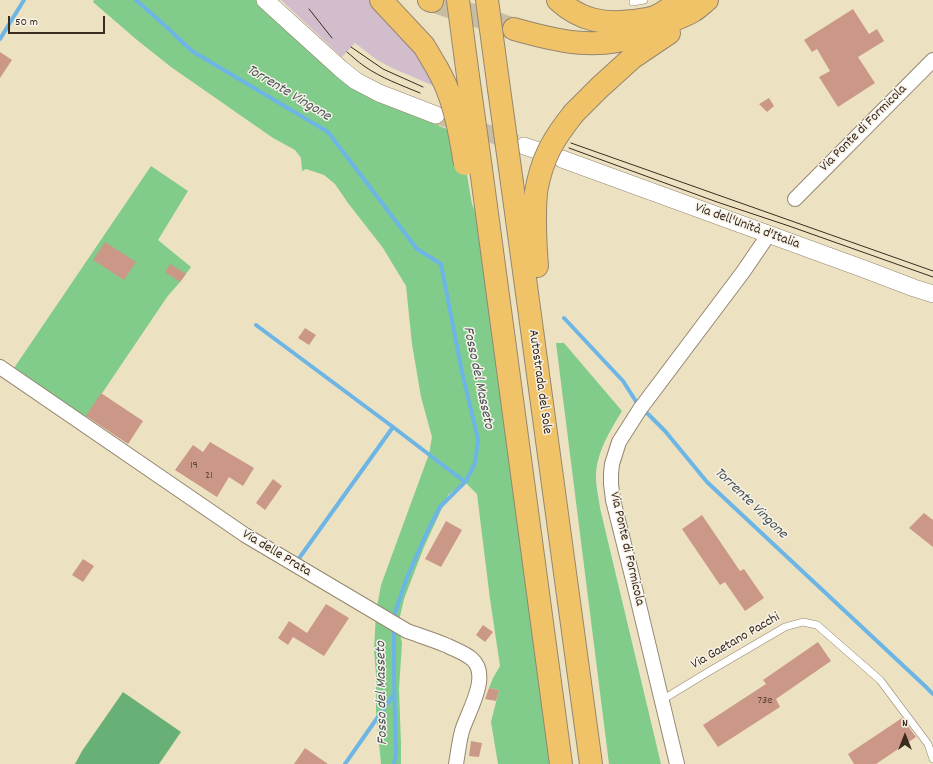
<!DOCTYPE html>
<html>
<head>
<meta charset="utf-8">
<style>
  body { margin:0 }
  #map { position:relative; width:933px; height:764px; overflow:hidden; background:#ece2c2; font-family:Dekko,sans-serif }
  canvas { display:block }
  .north { position:absolute; left:885px; top:716px; width:40px; height:40px; -webkit-text-stroke:3px #f7f3e8; paint-order:stroke; rotate:0deg; font-size:11px; font-weight:700; line-height:16px; text-align:center; color:#3b2a1e }
  .north::after { content:''; display:block; margin:auto; width:14px; height:18px; background:#3b2a1e; clip-path:polygon(50% 0,100% 100%,50% 72%,0 100%) }
  .scale { position:absolute; left:8px; top:16px; width:97px; height:18px; box-sizing:border-box; border:2px solid #3b2a1e; border-top:0; padding-left:5px; font-size:12px; line-height:14px; white-space:nowrap; color:#3b2a1e; -webkit-text-stroke:3px #f7f3e8; paint-order:stroke }
</style>
</head>
<body>
<div id="map">
<canvas width="933" height="764"></canvas>
<div class="north">N</div>
<div class="scale">50 m</div>
</div>
<script>
const g = document.querySelector('canvas').getContext('2d');
g.lineJoin = 'round';
function fill(path, color) { g.fillStyle = color; g.fill(path, 'evenodd'); }
function strokePath(path, color, width, dash) { g.strokeStyle = color; g.lineWidth = width; g.lineCap = dash ? 'butt' : 'round'; g.setLineDash(dash || []); g.stroke(path); }
function drawText(font, color, halo, rows, align = 'center') {
  g.font = font + ' Dekko,sans-serif'; g.lineWidth = 3; g.setLineDash([]); g.textBaseline = 'middle'; g.strokeStyle = halo; g.fillStyle = color; for (const [text, x, y, turn = 0] of rows) {
    g.save(); g.translate(x, y); g.rotate((+turn || 0) * Math.PI / 180); g.textAlign = isNaN(turn) ? turn : align; if (halo) g.strokeText(text, 0, 0); g.fillText(text, 0, 0); g.restore();
  }
}
fill(new Path2D(`
  M 281,0 L 370,0 L 374,6 L 406,41 L 425,65 L 434,86 L 390,67 L 377,60 L 355,43 L 342,57 Z`), '#d1bdcb');
fill(new Path2D(`
  M 94,0 L 265,0 L 341,69 L 436,115 L 439,126 L 460,134 L 472,204 L 492,250 L 559,764 L 498,764 L 491,722 L 499,690 L 489,688 L 493,678 L 500,666 L 490,599 L 477,494 L 465,482 L 448,495 L 424,547 L 404,599 L 398,625 L 402,643 L 399,689 L 401,744 L 401,764 L 381,764 L 376,711 L 376,674 L 374,650 L 376,612 L 381,585 L 429,454 L 432,437 L 421,397 L 412,344 L 406,286 L 383,248 L 348,203 L 335,184 L 324,175 L 306,169 L 302,171 L 301,158 L 295,150 L 273,138 L 171,67 L 137,40 L 93,2 Z
  M 151,166 L 188,191 L 158,240 L 191,267 L 180,282 L 167,297 L 86,417 L 82,423 L 10,374 Z
  M 556,343 L 564,343 L 622,411 C 610,431 596,453 596,477 C 596,488 599,498 600,508 L 661,764 L 609,764 Z`), '#81cc8a');
fill(new Path2D(`
  M 123,692 L 181,732 L 159,764 L 75,764 L 82,751 Z`), '#68b076');
strokePath(new Path2D(`
  M 136,0 L 161,22 L 192,51 L 328,132 L 417,249 L 441,264 L 462,372 L 478,439 L 475,463 L 466,481 L 440,507 L 428,530 L 406,580 L 394,616 L 394,619
  M 0,39 L 24,0
  M 564,318 L 623,381 L 637,403 L 665,431 L 707,482 L 925,686 L 933,694
  M 256,325 L 393,427 L 465,482
  M 300,557 L 393,427
  M 345,764 L 394,694
  M 394,764 L 396,753 L 394,678 L 394,626`), '#6db5e4', 4);
fill(new Path2D(`
  M 853,9 L 869,34 L 877,29 L 884,41 L 858,57 L 875,83 L 838,107 L 819,77 L 830,71 L 817,49 L 812,52 L 804,40 Z
  M 0,52 L 12,60 L 0,78 Z
  M 769,98 L 774,106 L 767,112 L 759,104 Z
  M 105,242 L 136,262 L 124,280 L 93,260 Z
  M 170,264 L 186,274 L 180,282 L 165,272 Z
  M 305,328 L 316,335 L 309,345 L 298,338 Z
  M 101,393 L 143,421 L 128,444 L 86,416 Z
  M 210,442 L 254,468 L 243,486 L 229,477 L 217,497 L 175,470 L 193,445 L 203,452 Z
  M 273,479 L 282,486 L 265,510 L 256,503 Z
  M 924,513 L 933,520 L 933,547 L 909,528 Z
  M 702,515 L 740,571 L 744,569 L 764,598 L 745,611 L 725,582 L 720,585 L 682,529 Z
  M 446,521 L 462,530 L 441,567 L 425,559 Z
  M 83,559 L 94,566 L 83,582 L 72,575 Z
  M 326,604 L 349,618 L 324,656 L 293,637 L 288,645 L 278,638 L 289,621 L 307,633 Z
  M 483,625 L 493,632 L 485,642 L 476,635 Z
  M 818,642 L 831,661 L 776,699 L 780,707 L 718,747 L 703,725 L 766,684 L 763,680 Z
  M 489,688 L 499,690 L 496,701 L 485,699 Z
  M 902,718 L 916,737 L 876,764 L 854,764 L 848,754 Z
  M 471,741 L 482,743 L 479,757 L 469,756 Z
  M 305,748 L 328,764 L 294,764 Z`), '#cb9888');
strokePath(new Path2D(`
  M 436,115 L 516,143`), '#c9bda1', 17, [17, 8]);
strokePath(new Path2D(`
  M 432,1 L 514,29`), '#c9bda1', 22, [22, 11]);
const service = new Path2D(`
  M 633,2 L 644,0
  M 662,700 L 708,672 L 785,627 L 803,622 L 817,625 L 880,680 L 928,744 L 933,759`);
const minor = new Path2D(`
  M 795,199 L 933,60
  M 0,367 L 245,535 L 407,631 C 421,636 434,640 448,646 C 456,650 465,653 472,659 C 491,676 468,711 462,731 C 459,742 458,753 456,764
  M 677,764 L 633,580 L 613,500 L 611,484 L 611,474 L 612,464 L 619,442 L 640,409 L 743,272 L 769,234`);
const tertiary = new Path2D(`
  M 265,0 L 341,69 L 356,81 L 379,93 L 436,115
  M 524,146 L 539,151
  M 562,159 L 864,269 L 914,288 L 933,294`);
const motorway = new Path2D(`
  M 381,0 L 424,46 L 437,68
  M 429,0 L 432,1
  M 458,0 L 468,76
  M 487,0 L 499,89
  M 558,0 C 580,20 604,25 633,21 C 640,20 650,19 657,16 C 665,12 673,6 680,0
  M 514,29 C 556,41 597,51 640,35 C 647,32 655,28 662,25 C 672,20 683,17 693,11 C 698,8 702,4 707,0
  M 574,113 L 600,87 L 632,58 L 669,33
  M 481,169 L 561,764
  M 512,183 L 591,764
  M 536,192 C 534,217 535,241 537,266`);
strokePath(service, '#948670', 8);
strokePath(minor, '#948670', 16);
strokePath(tertiary, '#948670', 18);
strokePath(motorway, '#948670', 24);
strokePath(service, '#fff', 7);
strokePath(minor, '#fff', 14);
strokePath(tertiary, '#fff', 17);
strokePath(motorway, '#f0c369', 22);
strokePath(new Path2D(`
  M 309,9 L 332,38
  M 351,47 L 383,69 L 423,87
  M 347,52 C 352,56 358,62 364,66 C 381,78 401,85 420,93
  M 571,143 L 933,271
  M 569,148 L 717,202 L 789,226 L 933,277`), '#3b2a1e', 1);
const motorwayBridge = new Path2D(`
  M 437,68 C 442,77 446,85 449,94 C 458,117 461,141 465,164
  M 468,76 L 481,169
  M 499,89 L 512,183
  M 536,192 C 542,158 553,139 574,113`);
strokePath(motorwayBridge, '#948670', 24, []);
strokePath(motorwayBridge, '#f0c369', 22);
drawText('12px', '#5f4638', null, [
  ["19",194,466],
  ["21",209,476],
  ["73e",765,701]
]);
drawText('14px', '#3b2a1e', '#f7f3e8', [
  ["Via Ponte di Formicola",864,129,-45],
  ["Via dell'Unità d'Italia",747,227,20],
  ["Autostrada del Sole",539,382,82],
  ["Via Ponte di Formicola",626,549,77],
  ["Via delle Prata",276,554,31],
  ["Via Gaetano Pacchi",736,642,-30]
]);
drawText('italic 15px', '#4a5459', '#f7f3e8', [
  ["Torrente Vingone",288,94,31],
  ["Fosso del Masseto",477,378,78],
  ["Torrente Vingone",750,504,44],
  ["Fosso del Masseto",383,693,-91]
]);
</script>
</body>
</html>
